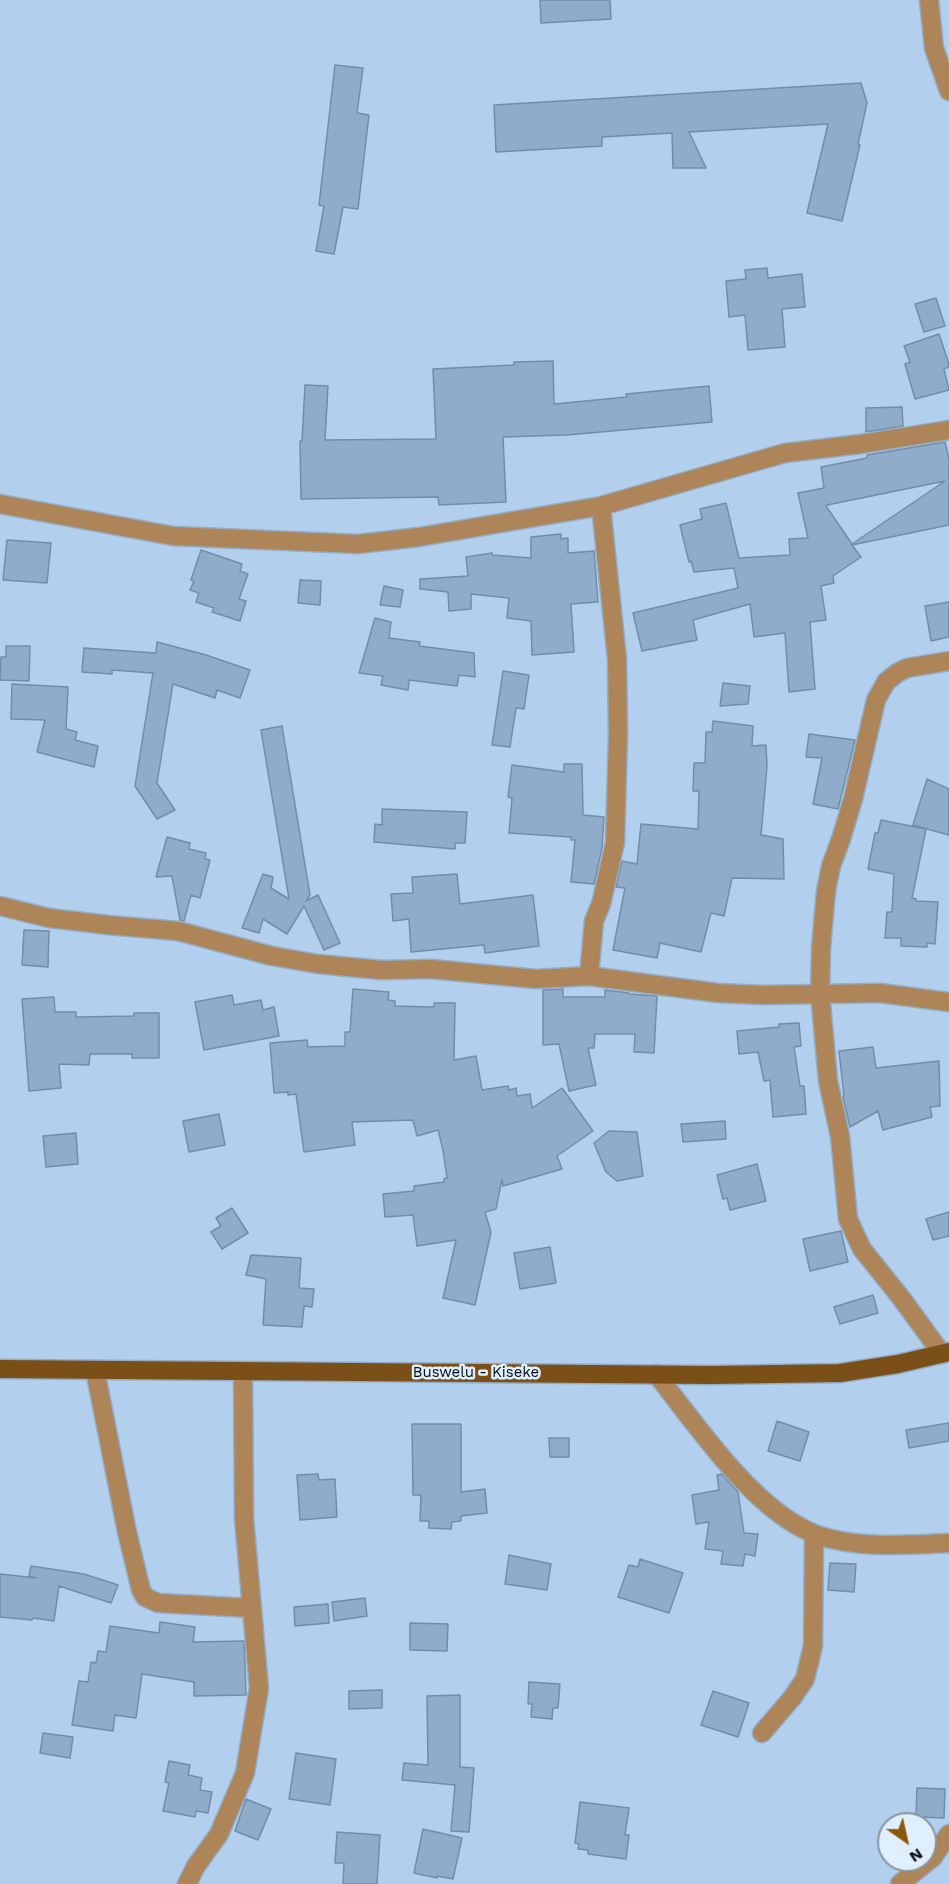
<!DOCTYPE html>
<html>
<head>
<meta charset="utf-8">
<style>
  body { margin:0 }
  #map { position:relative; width:949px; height:1884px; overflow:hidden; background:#b2d0ee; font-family:"Work Sans",sans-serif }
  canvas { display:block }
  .north { position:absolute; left:877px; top:1812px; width:60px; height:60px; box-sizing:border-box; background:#e0effe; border:2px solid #8895a2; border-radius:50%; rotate:146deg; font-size:16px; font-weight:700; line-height:24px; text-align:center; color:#040d17 }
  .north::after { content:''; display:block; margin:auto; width:21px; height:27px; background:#8c5807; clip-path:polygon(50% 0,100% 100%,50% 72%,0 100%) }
</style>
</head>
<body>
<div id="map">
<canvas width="949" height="1884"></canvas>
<div class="north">N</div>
</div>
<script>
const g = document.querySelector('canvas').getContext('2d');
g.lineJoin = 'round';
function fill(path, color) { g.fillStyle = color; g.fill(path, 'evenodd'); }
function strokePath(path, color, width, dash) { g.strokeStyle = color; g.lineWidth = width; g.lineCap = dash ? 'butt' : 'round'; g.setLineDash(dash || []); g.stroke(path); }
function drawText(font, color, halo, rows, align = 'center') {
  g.font = font + ' "Work Sans",sans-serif'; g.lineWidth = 5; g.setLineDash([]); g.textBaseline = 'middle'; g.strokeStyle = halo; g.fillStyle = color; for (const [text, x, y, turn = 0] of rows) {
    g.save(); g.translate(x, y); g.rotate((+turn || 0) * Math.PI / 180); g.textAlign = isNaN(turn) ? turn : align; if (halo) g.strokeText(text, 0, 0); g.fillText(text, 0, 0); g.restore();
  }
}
const building = new Path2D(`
  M 540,0 L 610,0 L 611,19 L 541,23 Z
  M 335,65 L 363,68 L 357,113 L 369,115 L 358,209 L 343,207 L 334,254 L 316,251 L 324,206 L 319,205 Z
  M 861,83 L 867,103 L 858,144 L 860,145 L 842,221 L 807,213 L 828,124 L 689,132 L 706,168 L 673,168 L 672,133 L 602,137 L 602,146 L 496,152 L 494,105 Z
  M 767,268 L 768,278 L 802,274 L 805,307 L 782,309 L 785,347 L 748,350 L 745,315 L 729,317 L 726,281 L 746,279 L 745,270 Z
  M 936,298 L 945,326 L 924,332 L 915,304 Z
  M 939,334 L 949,364 L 949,367 L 944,369 L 949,390 L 915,399 L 905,364 L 910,362 L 904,346 Z
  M 553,361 L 554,404 L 627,397 L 626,394 L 709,386 L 712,422 L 567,435 L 503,437 L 506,502 L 439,505 L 438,497 L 301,499 L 300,441 L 302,441 L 305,385 L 328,386 L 325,440 L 436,439 L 433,369 L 514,365 L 514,362 Z
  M 902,407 L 903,426 L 866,432 L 866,408 Z
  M 945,442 L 949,459 L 949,525 L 852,545 L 861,557 L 833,576 L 834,583 L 821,586 L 826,620 L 810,622 L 815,689 L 789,692 L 785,633 L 754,637 L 750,604 L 693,620 L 697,640 L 642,651 L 633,613 L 738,588 L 734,568 L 694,572 L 691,561 L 689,562 L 680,525 L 702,519 L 700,509 L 726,503 L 739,558 L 790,555 L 789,539 L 808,538 L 798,493 L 824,488 L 821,467 L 867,458 L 867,455 ZM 945,481 L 852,544 L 826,506 L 827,505 Z
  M 561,534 L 561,539 L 568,538 L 568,553 L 594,551 L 598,602 L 571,604 L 574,652 L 532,655 L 531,621 L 507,618 L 509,598 L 471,594 L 471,609 L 449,611 L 448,592 L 420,589 L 420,579 L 468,576 L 466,557 L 492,553 L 492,555 L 531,558 L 531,537 Z
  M 7,540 L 51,543 L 47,583 L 3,580 Z
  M 201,550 L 242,564 L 240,571 L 248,574 L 239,599 L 246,601 L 240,621 L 212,612 L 214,608 L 196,602 L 199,593 L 190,590 L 194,581 L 191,580 Z
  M 300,580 L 321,581 L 320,605 L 298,603 Z
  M 384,586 L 403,590 L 400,607 L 380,605 Z
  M 949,602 L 949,637 L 931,641 L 925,606 Z
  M 375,618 L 391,622 L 389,638 L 420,642 L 419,646 L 474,653 L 475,677 L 459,675 L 457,686 L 409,680 L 408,690 L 381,685 L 383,676 L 359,673 Z
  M 157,642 L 206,655 L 250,670 L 240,698 L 217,690 L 215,698 L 173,684 L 157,783 L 175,810 L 157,819 L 135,786 L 153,673 L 112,670 L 112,674 L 82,672 L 84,648 L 156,653 Z
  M 6,646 L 30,646 L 29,681 L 0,680 L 1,657 L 6,657 Z
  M 503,671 L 529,675 L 524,709 L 516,708 L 510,747 L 492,745 Z
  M 723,683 L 750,686 L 748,704 L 720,706 Z
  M 12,684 L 68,687 L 66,729 L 77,732 L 75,740 L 98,746 L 94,767 L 37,752 L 45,720 L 11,719 Z
  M 713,721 L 753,726 L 752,746 L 766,745 L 767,766 L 761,835 L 783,839 L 784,879 L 732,878 L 724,916 L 711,913 L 701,952 L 660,943 L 657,958 L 613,950 L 625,888 L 616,887 L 622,861 L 637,864 L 641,824 L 698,829 L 699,791 L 693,791 L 694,763 L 705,763 L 706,732 L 712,732 Z
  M 282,726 L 310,895 L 306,901 L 318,895 L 340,943 L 324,950 L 304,906 L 287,934 L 263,919 L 259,933 L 242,928 L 263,874 L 273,877 L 271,888 L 289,899 L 261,730 Z
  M 809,734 L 855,740 L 838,809 L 813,804 L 822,758 L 806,757 Z
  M 564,764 L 582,764 L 583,815 L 604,817 L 602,848 L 594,884 L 571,882 L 575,840 L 571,840 L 571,837 L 509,833 L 512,798 L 508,797 L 512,765 L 564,772 Z
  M 927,779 L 949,789 L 949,835 L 913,825 Z
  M 382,809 L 467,812 L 465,843 L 455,843 L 455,849 L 374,842 L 375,824 L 382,825 Z
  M 881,820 L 926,829 L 912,898 L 916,899 L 916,901 L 938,902 L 935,944 L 927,943 L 927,947 L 901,946 L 901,938 L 885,938 L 887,912 L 892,912 L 894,874 L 868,869 L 875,833 L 878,833 Z
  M 167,837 L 190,843 L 189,849 L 206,853 L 205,859 L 210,860 L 200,898 L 191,895 L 184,921 L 180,920 L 172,876 L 156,877 Z
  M 457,874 L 460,904 L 533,895 L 539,946 L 485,953 L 484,945 L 411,952 L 409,919 L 393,921 L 391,894 L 413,893 L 412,877 Z
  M 24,930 L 49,931 L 48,967 L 22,965 Z
  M 353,989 L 389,992 L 388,1000 L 395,1001 L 395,1006 L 434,1007 L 434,1003 L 455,1003 L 454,1060 L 476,1056 L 482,1090 L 508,1086 L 509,1090 L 516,1088 L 517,1096 L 530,1094 L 532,1108 L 562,1088 L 593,1131 L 557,1156 L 562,1169 L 503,1186 L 502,1179 L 496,1209 L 485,1212 L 491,1232 L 475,1305 L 443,1298 L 456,1240 L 417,1246 L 413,1215 L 385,1217 L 383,1194 L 414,1191 L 414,1186 L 444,1182 L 444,1179 L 447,1178 L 443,1150 L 438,1130 L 417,1136 L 413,1120 L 352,1122 L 355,1145 L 304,1152 L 296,1094 L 288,1095 L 288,1092 L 274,1093 L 270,1043 L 307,1040 L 308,1047 L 345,1046 L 345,1032 L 350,1032 Z
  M 563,989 L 563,997 L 605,997 L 605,990 L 629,993 L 629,994 L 657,996 L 654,1053 L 634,1052 L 635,1034 L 595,1034 L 594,1048 L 588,1048 L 596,1085 L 569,1091 L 559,1044 L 543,1045 L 543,990 Z
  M 232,995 L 234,1005 L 261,1000 L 263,1010 L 274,1007 L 279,1036 L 204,1050 L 195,1002 Z
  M 54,997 L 55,1012 L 76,1012 L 76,1017 L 134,1016 L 134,1013 L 159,1013 L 159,1058 L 132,1058 L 132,1054 L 90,1054 L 89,1065 L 59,1064 L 61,1088 L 29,1091 L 22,999 Z
  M 799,1023 L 801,1046 L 794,1047 L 800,1086 L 804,1086 L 806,1114 L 773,1117 L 770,1080 L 764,1081 L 758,1052 L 739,1054 L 737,1031 L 779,1027 L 779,1024 Z
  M 873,1047 L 876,1068 L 939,1061 L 940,1106 L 930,1107 L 932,1117 L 883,1130 L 878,1111 L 850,1127 L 843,1097 L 844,1096 L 839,1051 Z
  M 219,1114 L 225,1145 L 189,1152 L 183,1121 Z
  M 725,1121 L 726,1139 L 683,1142 L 681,1124 Z
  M 609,1131 L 637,1132 L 643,1176 L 617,1181 L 606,1172 L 594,1143 Z
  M 76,1133 L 78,1164 L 46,1167 L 43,1136 Z
  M 757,1164 L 766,1201 L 730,1210 L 727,1198 L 723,1199 L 717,1175 Z
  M 232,1208 L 248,1233 L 222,1249 L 211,1232 L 221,1226 L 216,1218 Z
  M 949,1212 L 949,1236 L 933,1240 L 926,1219 Z
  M 841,1231 L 848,1262 L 810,1271 L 803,1239 Z
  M 550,1247 L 556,1283 L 520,1289 L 514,1253 Z
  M 251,1255 L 301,1258 L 299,1288 L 314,1289 L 312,1307 L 304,1306 L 302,1327 L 263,1325 L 266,1279 L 246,1275 Z
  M 873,1295 L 878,1313 L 840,1324 L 834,1307 Z
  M 777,1421 L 809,1432 L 800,1461 L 768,1451 Z
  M 949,1423 L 949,1441 L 909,1448 L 906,1430 Z
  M 412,1424 L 461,1424 L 461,1492 L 485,1489 L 487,1513 L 461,1516 L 461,1521 L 452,1522 L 451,1529 L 429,1528 L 429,1521 L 420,1521 L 421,1495 L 413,1495 Z
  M 549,1438 L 569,1438 L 569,1457 L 550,1457 Z
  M 318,1474 L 319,1480 L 335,1479 L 337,1517 L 300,1520 L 297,1475 Z
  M 722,1474 L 738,1492 L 744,1533 L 758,1534 L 755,1556 L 745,1554 L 743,1566 L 721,1564 L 723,1551 L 705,1549 L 709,1522 L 696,1524 L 692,1495 L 719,1490 L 717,1475 Z
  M 509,1555 L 551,1564 L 547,1590 L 505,1584 Z
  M 640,1559 L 683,1573 L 669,1613 L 618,1597 L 629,1565 L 638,1567 Z
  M 830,1563 L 856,1564 L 854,1592 L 828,1590 Z
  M 31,1566 L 84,1574 L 118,1585 L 111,1603 L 59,1586 L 54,1621 L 33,1618 L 32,1620 L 0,1617 L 0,1574 L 36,1578 L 29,1576 Z
  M 365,1598 L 367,1616 L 334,1621 L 332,1602 Z
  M 328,1604 L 329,1623 L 295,1626 L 294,1607 Z
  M 160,1622 L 195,1627 L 193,1642 L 244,1641 L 246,1695 L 194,1696 L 194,1682 L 142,1674 L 136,1718 L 115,1715 L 113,1731 L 72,1725 L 79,1681 L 88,1682 L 91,1662 L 96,1663 L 98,1651 L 106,1652 L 110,1626 L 159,1633 Z
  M 410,1623 L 448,1624 L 447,1651 L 410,1650 Z
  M 529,1682 L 560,1684 L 558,1708 L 553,1708 L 552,1719 L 531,1717 L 532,1704 L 528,1704 Z
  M 382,1690 L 382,1708 L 349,1709 L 349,1691 Z
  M 713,1691 L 749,1703 L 738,1737 L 701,1725 Z
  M 460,1695 L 460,1767 L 474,1768 L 469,1832 L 451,1831 L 455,1785 L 402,1780 L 404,1763 L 428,1765 L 427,1696 Z
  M 43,1733 L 73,1737 L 70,1758 L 40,1753 Z
  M 296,1753 L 336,1759 L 330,1805 L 289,1799 Z
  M 169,1761 L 190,1765 L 188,1775 L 202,1778 L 200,1790 L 212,1792 L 208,1813 L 196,1811 L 195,1817 L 163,1811 L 169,1783 L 165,1782 Z
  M 917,1788 L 945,1789 L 944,1818 L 916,1817 Z
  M 246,1799 L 271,1809 L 258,1840 L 235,1831 Z
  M 580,1802 L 629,1808 L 625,1835 L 629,1835 L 626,1859 L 588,1854 L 588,1850 L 578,1849 L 579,1844 L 575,1843 Z
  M 423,1829 L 462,1838 L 453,1879 L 437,1876 L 437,1878 L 414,1873 Z
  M 337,1832 L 380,1835 L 377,1884 L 343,1884 L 344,1863 L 335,1863 Z`);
fill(building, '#8facca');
strokePath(building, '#718da9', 1.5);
const minor = new Path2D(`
  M 929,0 L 934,48 L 949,91
  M 0,504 L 173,536 L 358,544 L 419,537 L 601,506 L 785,453 L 861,444 L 949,430
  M 0,906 L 49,918 L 108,925 L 178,931 L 272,956 L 318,964 L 381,970 L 431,969 L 536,979 L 589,976 L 718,993 L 763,995 L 880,993 L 949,1002
  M 589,976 L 594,921 L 601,904 L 615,843 L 618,734 L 617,659 L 601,506
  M 942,1354 L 902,1299 L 862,1249 L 848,1219 L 840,1136 L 828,1081 L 820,993 L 821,948 L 826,891 L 831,866 L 841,839 L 853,799 L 876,700 L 886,682 L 897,673 L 907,668 L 949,661
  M 95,1370 L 127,1532 L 141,1590 L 145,1597 L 158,1603 L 252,1608
  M 656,1374 C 696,1424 745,1497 800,1527 C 806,1530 811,1533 817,1535 C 859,1549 906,1545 949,1543
  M 762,1733 L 792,1698 L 805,1679 L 813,1646 L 814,1534
  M 187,1884 L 196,1866 L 219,1834 L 245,1773 L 259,1688 L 244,1518 L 243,1372
  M 900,1884 L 933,1857 L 949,1834`);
const major = new Path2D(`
  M 0,1369 L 712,1375 L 840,1373 L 898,1364 L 949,1352`);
strokePath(minor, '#93adc7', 21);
strokePath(major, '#93adc7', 21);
strokePath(minor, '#ad8558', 18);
strokePath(major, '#7a4f18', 18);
drawText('15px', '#040d17', '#e0effe', [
  ["Buswelu - Kiseke",476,1373]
]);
</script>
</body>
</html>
